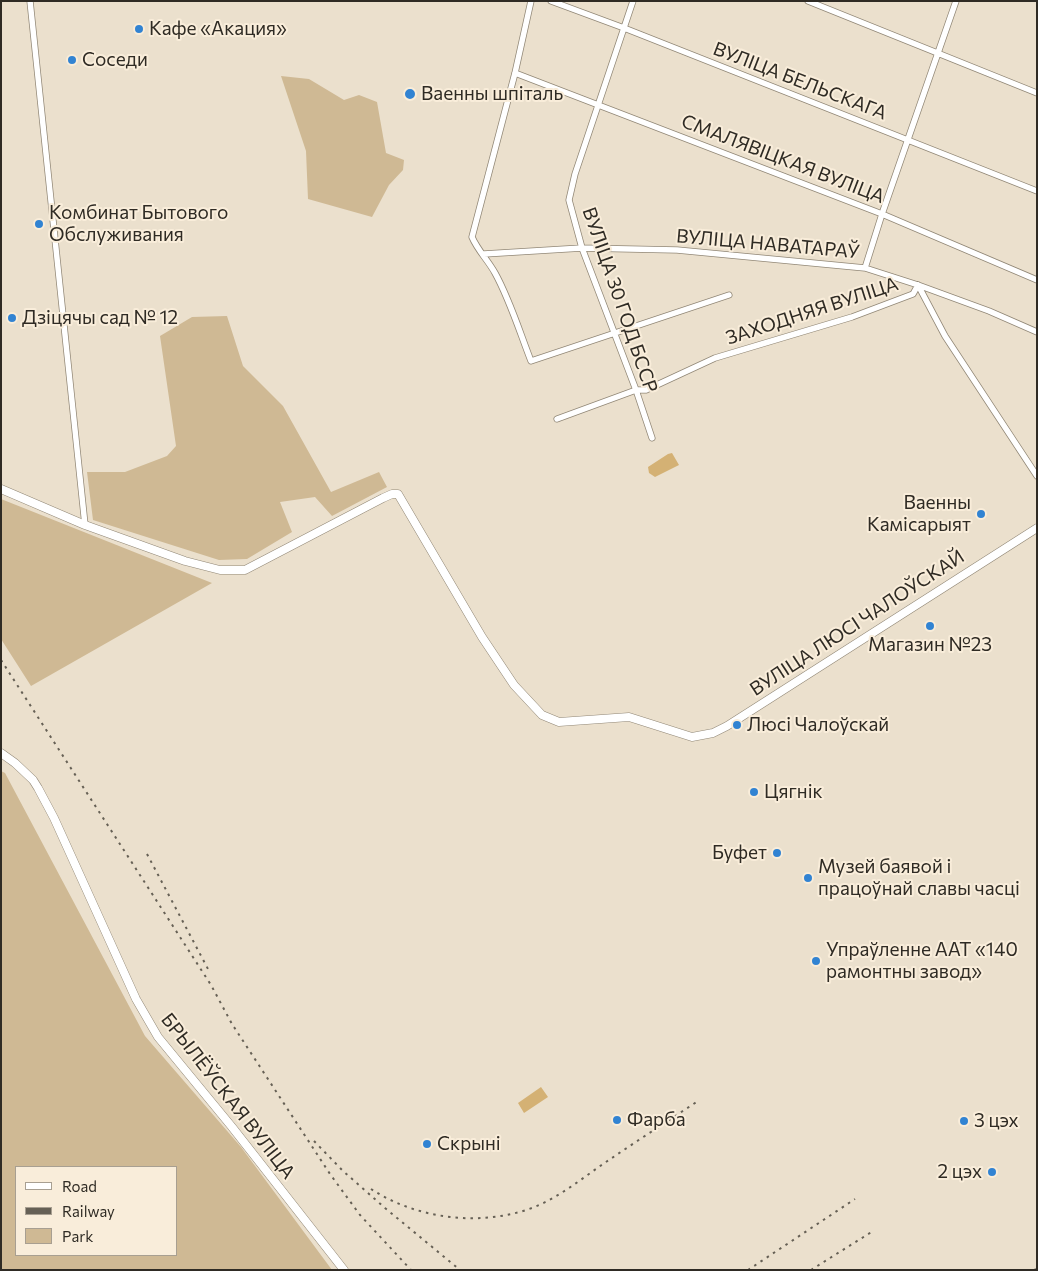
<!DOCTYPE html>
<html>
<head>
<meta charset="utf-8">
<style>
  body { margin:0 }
  #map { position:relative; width:1038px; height:1271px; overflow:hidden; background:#ebe0cd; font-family:Commissioner,sans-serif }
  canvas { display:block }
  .frame { position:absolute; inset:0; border:2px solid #2f2b24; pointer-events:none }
  .legend { position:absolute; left:15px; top:1166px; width:162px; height:90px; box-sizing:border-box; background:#f9edda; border:1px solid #a89f91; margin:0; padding:6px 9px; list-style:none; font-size:15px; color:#2f2b24 }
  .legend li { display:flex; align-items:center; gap:10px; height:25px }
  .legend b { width:25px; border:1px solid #a89f91 }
</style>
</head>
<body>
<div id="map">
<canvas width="1038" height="1271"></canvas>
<div class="frame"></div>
<ul class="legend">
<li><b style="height:6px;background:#fff"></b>Road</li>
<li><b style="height:6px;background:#666055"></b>Railway</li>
<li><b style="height:14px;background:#cfb994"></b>Park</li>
</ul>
</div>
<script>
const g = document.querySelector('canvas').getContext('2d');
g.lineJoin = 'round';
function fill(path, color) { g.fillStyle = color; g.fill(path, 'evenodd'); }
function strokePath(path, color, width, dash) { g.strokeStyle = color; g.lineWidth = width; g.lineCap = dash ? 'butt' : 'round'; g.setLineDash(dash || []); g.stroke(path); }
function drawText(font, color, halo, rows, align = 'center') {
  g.font = font + ' Commissioner,sans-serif'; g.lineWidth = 4; g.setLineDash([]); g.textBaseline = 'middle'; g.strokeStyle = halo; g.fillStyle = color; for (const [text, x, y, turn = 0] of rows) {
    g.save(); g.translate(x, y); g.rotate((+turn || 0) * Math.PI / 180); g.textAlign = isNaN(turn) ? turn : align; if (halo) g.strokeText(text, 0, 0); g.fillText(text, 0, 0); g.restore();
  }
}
fill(new Path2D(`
  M 281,76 L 309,79 L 344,100 L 359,95 L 377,102 L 386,153 L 404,160 L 403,170 L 389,185 L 372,217 L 308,199 L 306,151 Z
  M 227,316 L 243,366 L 283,406 L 331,492 L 379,472 L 387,487 L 332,516 L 315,497 L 280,502 L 292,532 L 247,559 L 219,560 L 93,520 L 87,472 L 125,472 L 167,456 L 176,446 L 160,336 L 192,317 Z
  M 1,499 L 212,583 L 31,686 L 1,639 Z
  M 1,771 L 5,773 L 145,1036 L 241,1147 L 332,1270 L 1,1270 ZM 16,1167 L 176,1167 L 176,1255 L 16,1255 Z`), '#cfb994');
fill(new Path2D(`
  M 672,453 L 679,465 L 655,477 L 649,473 L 648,467 L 668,454 Z
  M 541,1087 L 548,1097 L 524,1113 L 518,1103 Z`), '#d4b174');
const minor = new Path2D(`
  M 30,1 L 85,525
  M 531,1 L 515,73 L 472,237 C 478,251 488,260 495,273 C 510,300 520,333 531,361 L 729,295
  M 551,1 L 624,28 L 1037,191
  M 633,1 L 575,174 L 569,200 L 582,248 L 636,390 L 652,438
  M 808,1 L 1037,93
  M 515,73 L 882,214 L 1037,280
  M 484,254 L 582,248 L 677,250 L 865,268 L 918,285 L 989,311 L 1037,332
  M 865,268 L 882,214 L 956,1
  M 918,285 L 945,336 L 1037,476
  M 557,419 L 636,390 L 646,390 L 715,358 L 852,317 L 913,294 L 918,285`);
const tertiary = new Path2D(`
  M 1,489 L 85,525 L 185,561 L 220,570 L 245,570 L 383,498 L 392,494 L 398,494 L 482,637 L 514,685 L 542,715 L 559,722 L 629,717 L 692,737 L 713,733 L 727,726 L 1037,528
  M 1,753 L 15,763 L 33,780 L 38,788 L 54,818 L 136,999 L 158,1037 L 232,1127 L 344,1270`);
strokePath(minor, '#918776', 7);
strokePath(tertiary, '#918776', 9);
strokePath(minor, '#fff', 5.5);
strokePath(tertiary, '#fff', 8);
strokePath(new Path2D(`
  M 1,660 L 211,985 L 232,1024 L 330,1174 L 360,1215 L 411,1270
  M 147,854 L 208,969
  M 314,1141 L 343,1171 L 385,1208 L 460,1270
  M 371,1189 C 417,1219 480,1227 532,1208 C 558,1198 580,1180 603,1164 C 634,1143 666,1122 698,1101
  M 748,1270 L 855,1199
  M 811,1270 L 873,1231
  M 1034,1270 L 1037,1269`), '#666055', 2, [2.5, 5]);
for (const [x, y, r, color] of [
  [139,29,5,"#3183d2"],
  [72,60,5,"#3183d2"],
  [410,94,6,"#3183d2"],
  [39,224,5,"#3183d2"],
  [12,318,5,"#3183d2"],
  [981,514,5,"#3183d2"],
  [930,626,5,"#3183d2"],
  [737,725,5,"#3183d2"],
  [754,792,5,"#3183d2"],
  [777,853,5,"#3183d2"],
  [808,878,5,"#3183d2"],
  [816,961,5,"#3183d2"],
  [617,1120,5,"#3183d2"],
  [964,1121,5,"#3183d2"],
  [427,1144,5,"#3183d2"],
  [992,1172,5,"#3183d2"]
]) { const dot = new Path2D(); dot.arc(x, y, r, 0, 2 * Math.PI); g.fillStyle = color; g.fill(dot); strokePath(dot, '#f9edda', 2); }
drawText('19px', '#2f2b24', '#f9edda', [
  ["Кафе «Акация»",149,29],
  ["Соседи",82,60],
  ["Ваенны шпіталь",421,94],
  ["Комбинат Бытового",49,213],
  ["Обслуживания",49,235],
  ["Дзіцячы сад № 12",22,318],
  ["Ваенны",971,503,"right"],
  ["Камісарыят",971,525,"right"],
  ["Магазин №23",930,645,"center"],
  ["Люсі Чалоўскай",747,725],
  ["Цягнік",764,792],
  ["Буфет",767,853,"right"],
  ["Музей баявой і",818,867],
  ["працоўнай славы часці",818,889],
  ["Упраўленне ААТ «140",826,950],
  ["рамонтны завод»",826,972],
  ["Фарба",627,1120],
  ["3 цэх",974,1121],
  ["Скрыні",437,1144],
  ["2 цэх",982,1172,"right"]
], 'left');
drawText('19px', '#2f2b24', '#f9edda', [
  ["ВУЛІЦА БЕЛЬСКАГА",800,81,21],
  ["СМАЛЯВІЦКАЯ ВУЛІЦА",783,159,21],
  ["ВУЛІЦА НАВАТАРАЎ",768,244,5],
  ["ВУЛІЦА 30 ГОД БССР",620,300,71],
  ["ЗАХОДНЯЯ ВУЛІЦА",812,311,-18],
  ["ВУЛІЦА ЛЮСІ ЧАЛОЎСКАЙ",857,623,-33],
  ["БРЫЛЁЎСКАЯ ВУЛІЦА",228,1096,52]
]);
</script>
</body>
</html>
